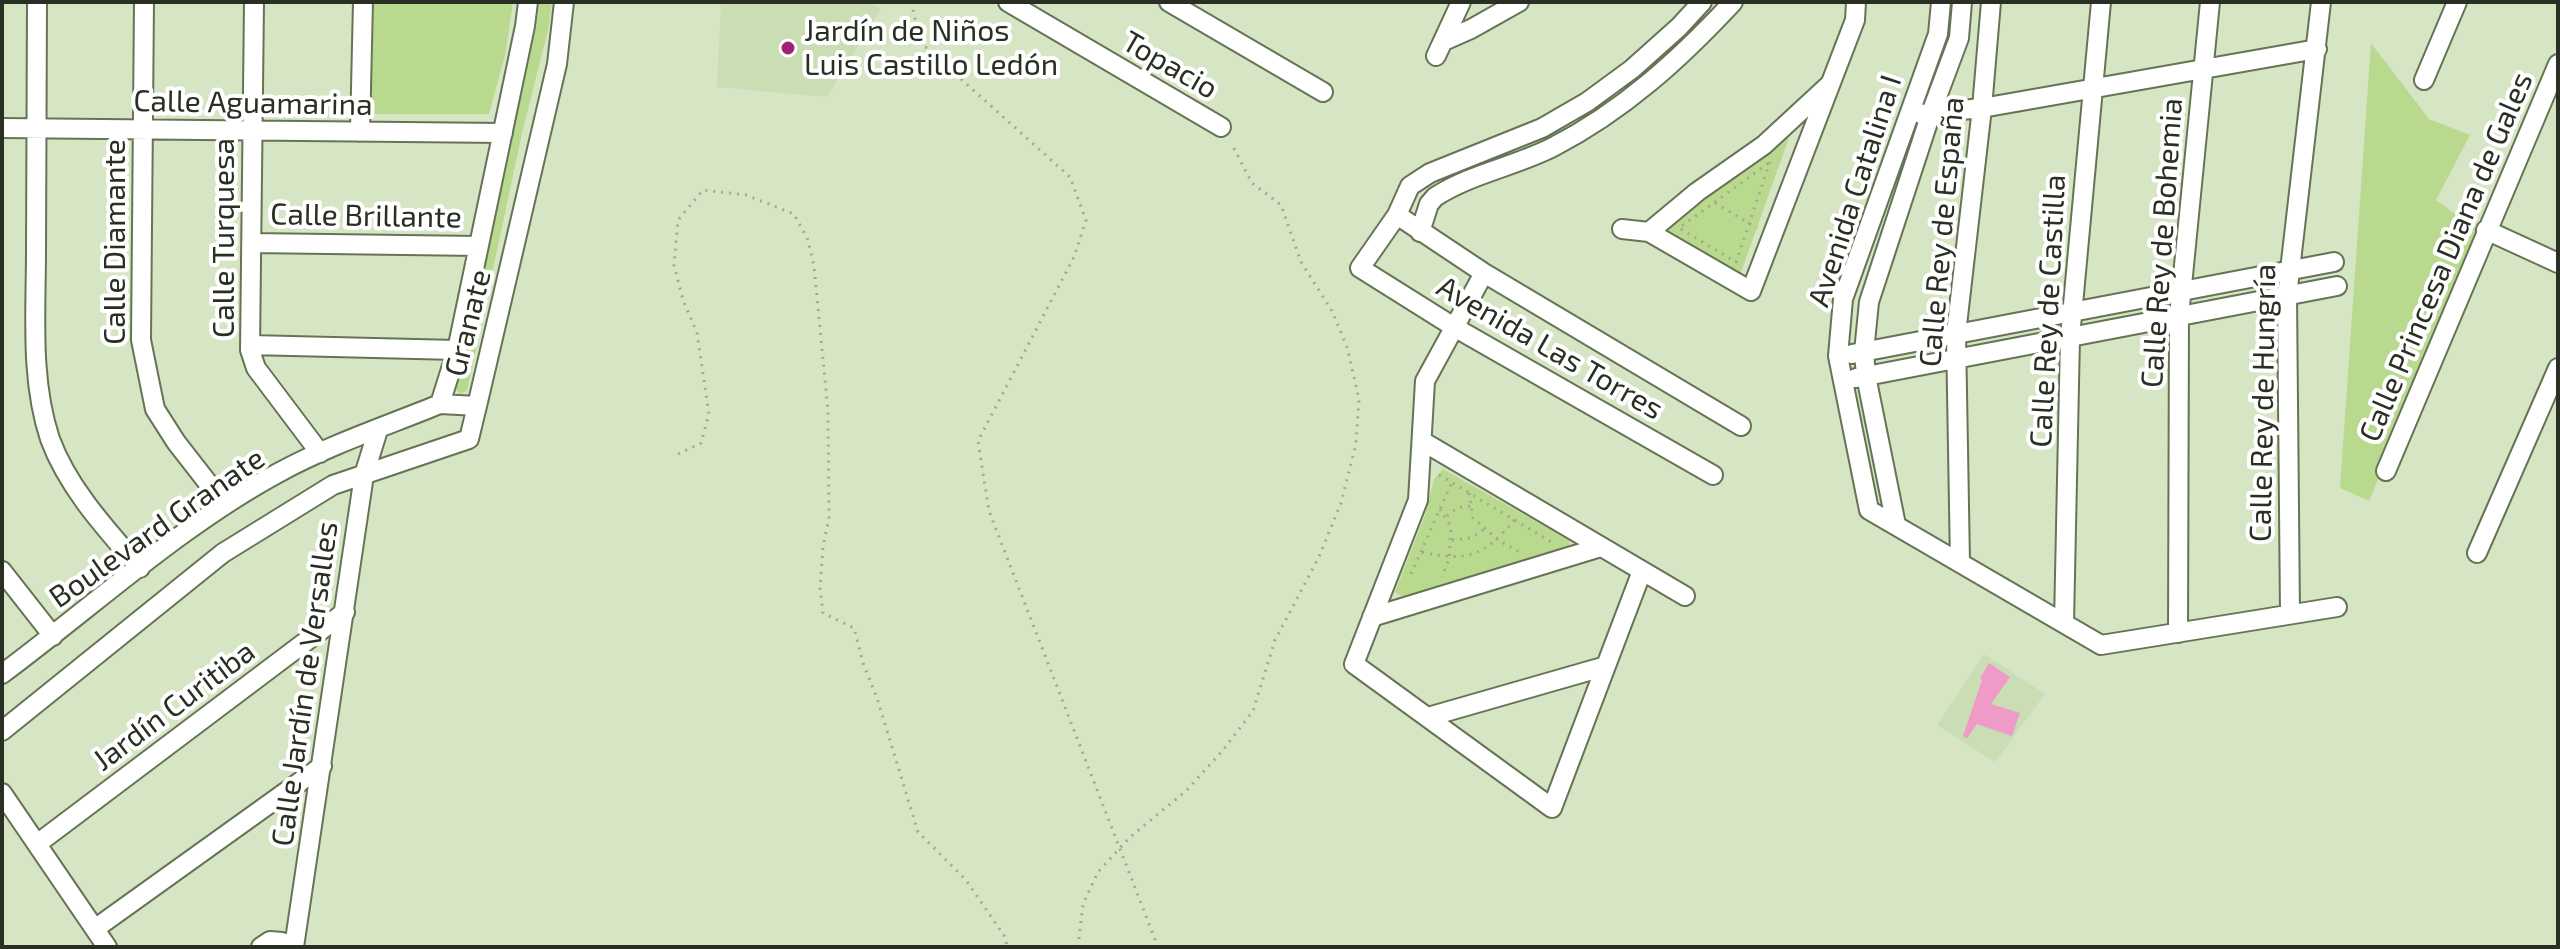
<!DOCTYPE html>
<html>
<head>
<meta charset="utf-8">
<style>
  body { margin:0 }
  #map { position:relative; width:2560px; height:949px; overflow:hidden; background:#d6e5c4; font-family:"Exo 2",sans-serif }
  canvas { display:block }
  .frame { position:absolute; inset:0; border:4px solid #292f22; pointer-events:none }
</style>
</head>
<body>
<div id="map">
<canvas width="2560" height="949"></canvas>
<div class="frame"></div>
</div>
<script>
const g = document.querySelector('canvas').getContext('2d');
g.lineJoin = 'round';
function fill(path, color) { g.fillStyle = color; g.fill(path, 'evenodd'); }
function strokePath(path, color, width, dash) { g.strokeStyle = color; g.lineWidth = width; g.lineCap = dash ? 'butt' : 'round'; g.setLineDash(dash || []); g.stroke(path); }
function drawText(font, color, halo, rows, align = 'center') {
  g.font = font + ' "Exo 2",sans-serif'; g.lineWidth = 8; g.setLineDash([]); g.textBaseline = 'middle'; g.strokeStyle = halo; g.fillStyle = color; for (const [text, x, y, turn = 0] of rows) {
    g.save(); g.translate(x, y); g.rotate((+turn || 0) * Math.PI / 180); g.textAlign = isNaN(turn) ? turn : align; if (halo) g.strokeText(text, 0, 0); g.fillText(text, 0, 0); g.restore();
  }
}
fill(new Path2D(`
  M 721,2 L 870,2 L 881,9 L 827,97 L 717,87 Z
  M 1984,654 L 2045,694 L 1995,762 L 1937,725 Z`), '#caddb5');
fill(new Path2D(`
  M 374,2 L 513,2 L 505,55 L 489,114 L 371,114 Z
  M 539,2 L 552,2 L 548,30 L 522,133 L 467,391 L 460,394 L 455,388 L 510,130 L 536,28 Z
  M 2371,43 L 2429,119 L 2470,135 L 2436,200 L 2480,232 L 2369,501 L 2340,488 Z
  M 1794,124 L 1740,275 L 1664,229 C 1711,198 1753,162 1794,124 Z
  M 1443,469 L 1569,540 L 1569,548 L 1404,598 L 1395,592 L 1425,515 L 1434,479 Z`), '#b9d98e');
fill(new Path2D(`
  M 1989,663 L 2010,677 L 1991,704 L 2020,713 L 2012,736 L 1977,724 L 1967,738 L 1963,736 L 1982,680 L 1980,678 Z`), '#ef9ac7');
const minor = new Path2D(`
  M 37,2 C 36,85 36,168 36,251 C 36,313 30,379 50,439 C 68,488 106,529 140,568
  M 144,2 L 141,340 L 155,409 L 176,442 L 225,505
  M 254,2 L 250,350 L 256,368 L 320,453
  M 528,2 L 525,26 L 457,350 L 440,404 L 477,406 L 557,64 L 564,2
  M 1008,2 L 1221,127
  M 1169,2 L 1323,92
  M 1702,2 L 1679,27 L 1632,69 L 1587,102 L 1542,128 L 1430,173 L 1410,186 L 1397,215 L 1360,268 L 1454,327 L 1713,475
  M 1941,2 L 1938,34 L 1843,299 L 1838,356 L 1869,510 L 2101,645 L 2337,607
  M 1446,40 L 1471,29 L 1519,2
  M 1436,56 L 1461,2
  M 2424,80 L 2457,2
  M 1830,84 L 1764,145 L 1697,192 L 1649,232 L 1751,291 L 1855,20 L 1856,2
  M 1921,114 L 1982,108 L 2317,49
  M 2,128 L 503,133
  M 360,132 L 363,2
  M 1397,215 L 1484,273 L 1741,426
  M 1622,229 L 1649,232
  M 2486,230 L 2558,263
  M 1420,232 L 1429,204 L 1435,197 C 1470,174 1516,166 1553,147 C 1623,111 1680,59 1733,2
  M 252,243 L 479,246
  M 1484,273 L 1425,381 L 1418,500 L 1354,664 L 1552,808 L 1642,571
  M 250,345 L 457,350
  M 1852,354 L 2334,262
  M 1856,378 L 2337,286
  M 1422,441 L 1685,596
  M 2386,471 L 2558,64
  M 1896,525 L 1866,376 L 1864,352 L 1869,302 L 1931,113 L 1959,38 L 1962,2
  M 2477,553 L 2558,368
  M 1960,563 L 1956,334 L 1982,108 L 1991,2
  M 2,571 L 53,636
  M 2290,614 L 2287,296 L 2321,2
  M 1372,617 L 1601,547
  M 2064,623 L 2070,337 L 2101,2
  M 2178,633 L 2179,316 L 2210,2
  M 2,674 C 91,608 180,526 278,473 C 329,445 386,426 440,404
  M 1428,717 L 1606,666
  M 2,731 L 223,553 L 333,485 L 469,439 L 477,406
  M 2,793 L 107,947
  M 37,844 L 345,612
  M 96,928 L 322,766
  M 261,947 L 270,941 L 282,942 L 286,947
  M 294,947 L 364,475 L 378,430`);
strokePath(minor, '#667456', 22);
strokePath(new Path2D(`
  M 911,2 L 921,43 L 1070,177 L 1086,220 L 1074,257 L 978,441 L 989,511 L 1158,947
  M 1770,162 L 1736,262 L 1679,228 Z
  M 1715,203 L 1757,228
  M 678,454 L 701,443 L 709,414 L 697,333 L 683,300 L 674,265 L 678,220 L 703,190 L 746,195 L 794,214 L 808,240 L 814,266 L 828,411 L 829,519 L 823,546 L 820,589 L 823,613 L 854,628 L 863,663 L 877,698 L 918,832 L 966,880 L 1005,937 L 1007,947
  M 1439,475 L 1553,543
  M 1469,493 L 1473,518 L 1498,540 L 1521,553
  M 1440,509 L 1451,527 L 1449,559 L 1442,577
  M 1447,516 L 1457,508 L 1472,506
  M 1452,540 L 1471,538 L 1485,529
  M 1422,552 C 1467,563 1486,555 1515,519
  M 1411,574 L 1452,482
  M 1078,947 L 1083,904 L 1098,872 L 1129,838 L 1186,791 L 1223,750 L 1253,711 L 1275,640 L 1318,559 L 1341,503 L 1356,444 L 1359,399 L 1347,347 L 1332,311 L 1301,262 L 1281,205 L 1252,183 L 1231,143`), '#9fab91', 3, [2, 6]);
strokePath(minor, '#fff', 18);
for (const [x, y, r, color] of [
  [788,48,8,"#a22274"]
]) { const dot = new Path2D(); dot.arc(x, y, r, 0, 2 * Math.PI); g.fillStyle = color; g.fill(dot); strokePath(dot, '#fff', 3); }
drawText('30px', '#292f22', '#fff', [
  ["Jardín de Niños",804,31],
  ["Luis Castillo Ledón",804,65]
], 'left');
drawText('30px', '#292f22', '#fff', [
  ["Topacio",1170,65,30],
  ["Calle Aguamarina",253,103,1],
  ["Avenida Catalina I",1855,191,-72],
  ["Calle Brillante",366,216,1],
  ["Calle Rey de España",1942,232,-85],
  ["Calle Turquesa",224,238,-90],
  ["Calle Diamante",115,242,-90],
  ["Calle Rey de Bohemia",2162,243,-86],
  ["Calle Princesa Diana de Gales",2446,257,-67],
  ["Calle Rey de Castilla",2048,311,-87],
  ["Granate",468,323,-76],
  ["Avenida Las Torres",1550,348,30],
  ["Calle Rey de Hungría",2263,403,-89],
  ["Boulevard Granate",157,528,-35],
  ["Calle Jardín de Versalles",305,684,-82],
  ["Jardín Curitiba",174,706,-37]
]);
</script>
</body>
</html>
